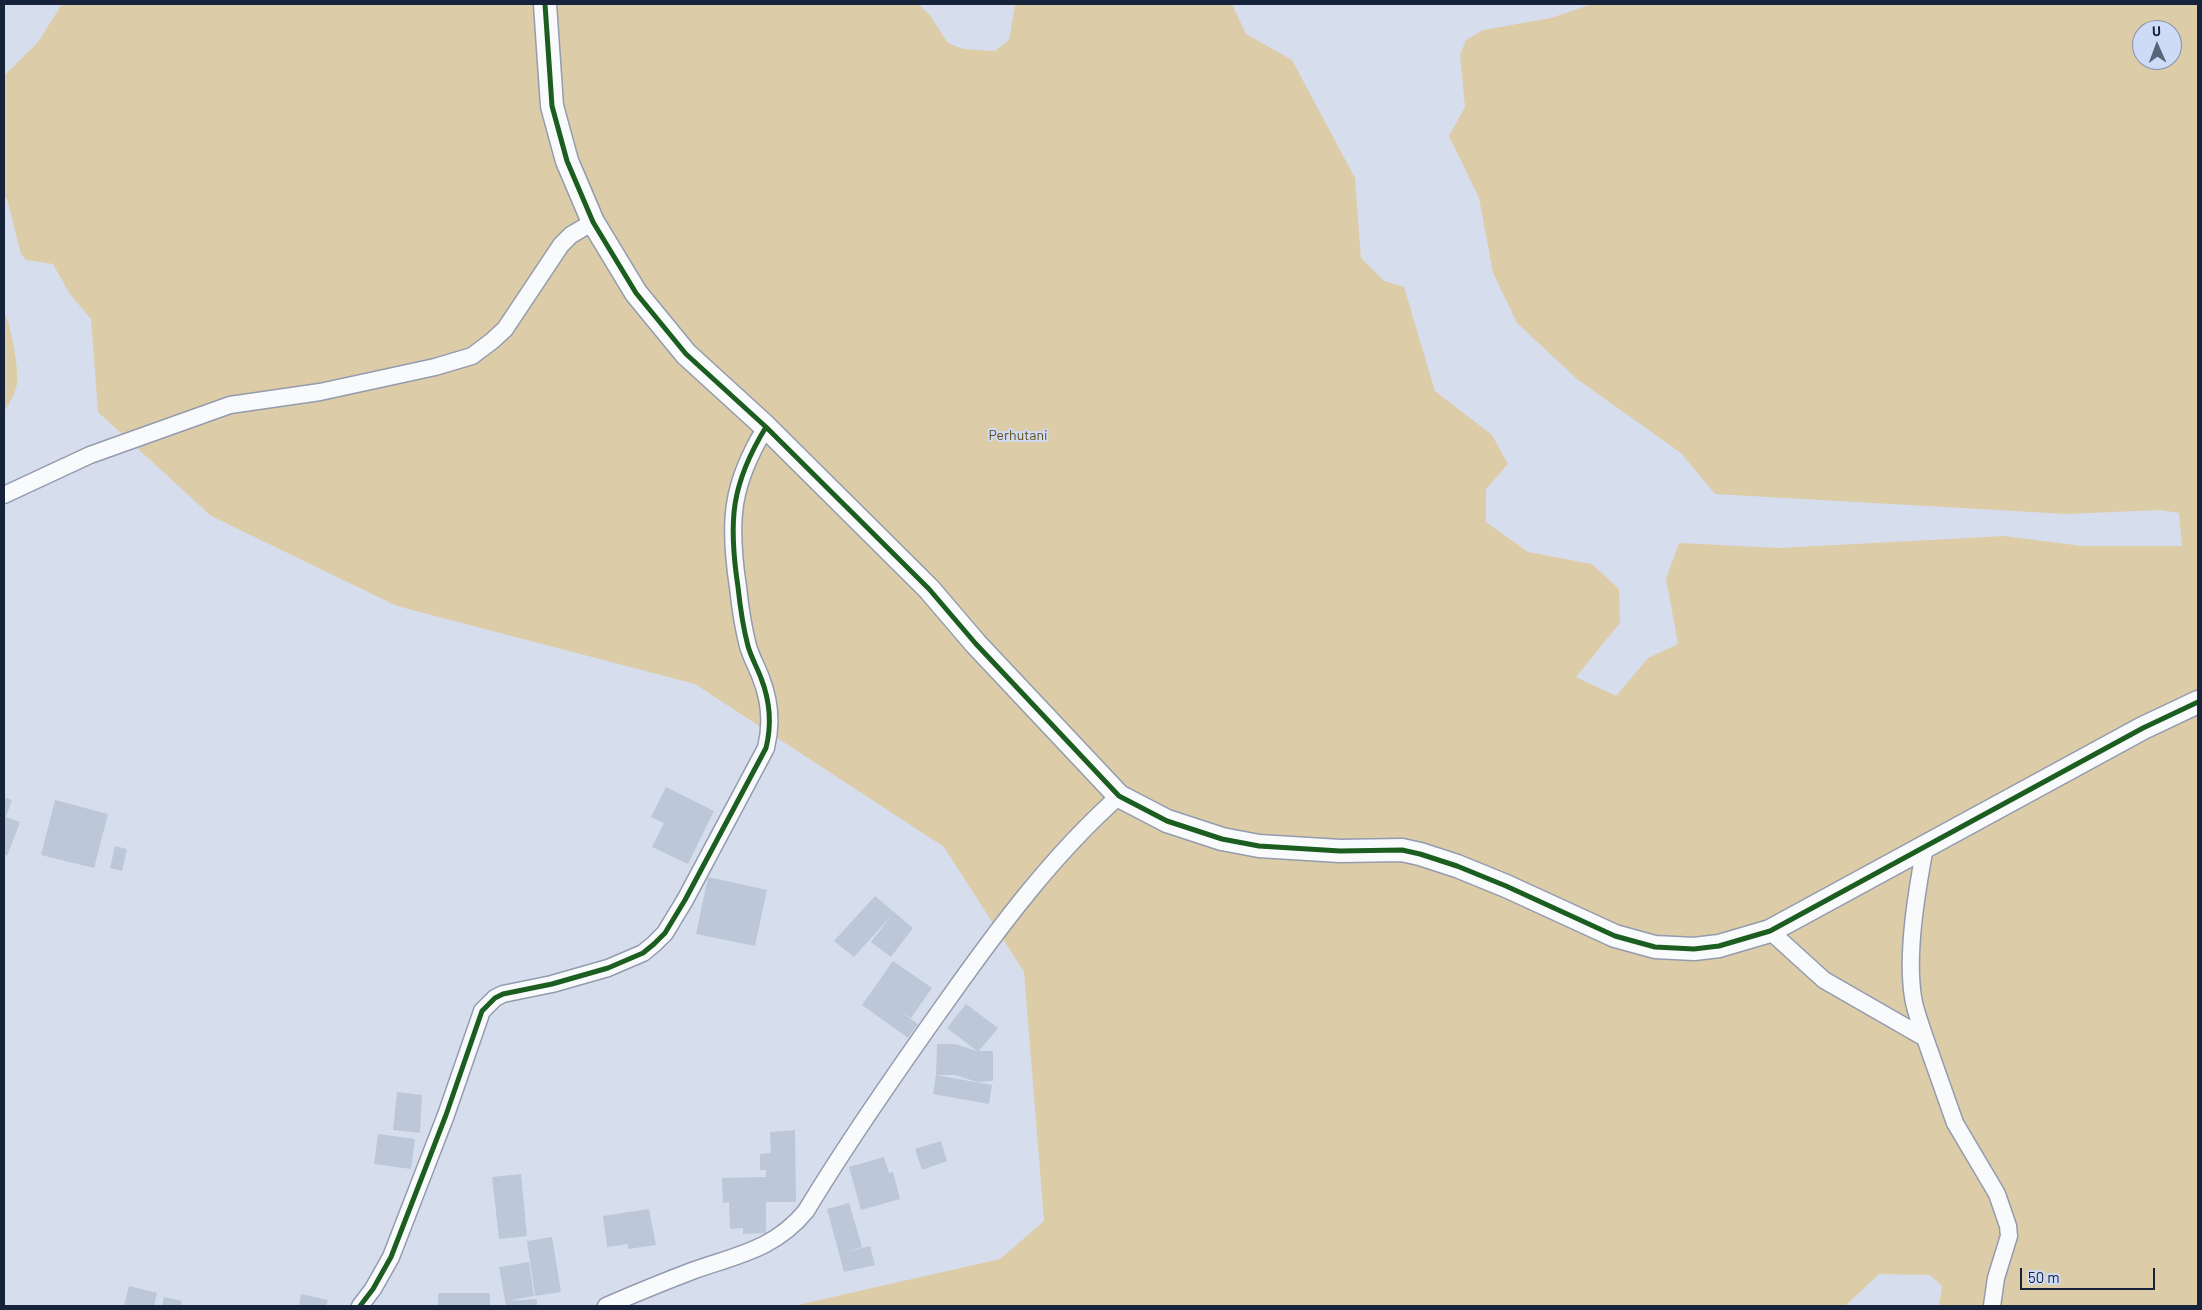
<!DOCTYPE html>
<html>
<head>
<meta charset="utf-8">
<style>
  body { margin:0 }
  #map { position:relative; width:2202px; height:1310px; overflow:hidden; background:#d6deed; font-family:Barlow,sans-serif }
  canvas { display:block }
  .frame { position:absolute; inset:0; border:5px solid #17233b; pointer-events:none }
  .north { position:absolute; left:2132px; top:20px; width:50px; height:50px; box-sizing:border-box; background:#cddbf6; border:1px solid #8491ab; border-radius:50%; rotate:358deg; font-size:14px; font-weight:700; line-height:20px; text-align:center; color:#17233b }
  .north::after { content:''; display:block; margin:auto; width:18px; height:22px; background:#5a6479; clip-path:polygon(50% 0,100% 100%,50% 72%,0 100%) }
  .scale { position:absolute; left:2020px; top:1268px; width:135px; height:22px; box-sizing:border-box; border:2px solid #17233b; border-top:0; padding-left:6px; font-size:15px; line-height:18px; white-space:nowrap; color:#17233b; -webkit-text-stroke:4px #cddbf6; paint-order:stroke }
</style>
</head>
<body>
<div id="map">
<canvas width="2202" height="1310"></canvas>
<div class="frame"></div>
<div class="north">U</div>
<div class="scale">50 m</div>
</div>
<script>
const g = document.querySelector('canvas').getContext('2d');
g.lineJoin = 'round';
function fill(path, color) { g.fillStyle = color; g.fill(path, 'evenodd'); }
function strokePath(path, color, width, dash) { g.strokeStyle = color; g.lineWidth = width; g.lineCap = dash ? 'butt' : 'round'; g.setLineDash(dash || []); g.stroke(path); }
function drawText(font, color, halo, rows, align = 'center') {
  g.font = font + ' Barlow,sans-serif'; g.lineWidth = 4; g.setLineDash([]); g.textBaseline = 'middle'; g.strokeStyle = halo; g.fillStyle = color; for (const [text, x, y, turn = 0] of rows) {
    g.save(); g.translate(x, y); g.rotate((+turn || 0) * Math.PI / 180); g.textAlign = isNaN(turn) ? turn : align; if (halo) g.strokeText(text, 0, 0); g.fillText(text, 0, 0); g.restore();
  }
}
fill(new Path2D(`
  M 62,4 L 918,4 L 930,15 L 948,43 L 963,49 L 995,51 L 1009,40 L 1015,4 L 1232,4 L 1246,34 L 1292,60 L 1355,178 L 1361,258 L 1384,281 L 1404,287 L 1435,391 L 1492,435 L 1508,464 L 1486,489 L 1486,522 L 1528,552 L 1592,564 L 1619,589 L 1620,623 L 1576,677 L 1616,696 L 1648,658 L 1678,644 L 1666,579 L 1679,543 L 1780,548 L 2004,536 L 2082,546 L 2182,546 L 2179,513 L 2160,510 L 2067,514 L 1715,494 L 1681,453 L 1577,379 L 1517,323 L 1493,273 L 1479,198 L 1449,136 L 1465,107 L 1460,55 L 1466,40 L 1483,30 L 1551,18 L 1592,4 L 2198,4 L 2198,1306 L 1939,1306 L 1942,1286 L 1930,1275 L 1879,1274 L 1845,1306 L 793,1306 L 1000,1259 L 1044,1221 L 1024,972 L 944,847 L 695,684 L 397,606 L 211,516 L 98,412 L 91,319 L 69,293 L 53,264 L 26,260 L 21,254 L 7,199 L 4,196 L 4,76 L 38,42 ZM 2142,30 L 2172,30 L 2172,60 L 2142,60 Z
  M 4,312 C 11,324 19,369 17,384 C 15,394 9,404 4,412 Z`), '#ddcca8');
fill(new Path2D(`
  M 666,787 L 714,811 L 688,864 L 652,847 L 664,823 L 651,817 Z
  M 4,797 L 12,800 L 6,817 L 20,822 L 7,856 L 4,854 Z
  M 55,800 L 108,814 L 94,868 L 41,855 Z
  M 115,846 L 127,849 L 122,871 L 110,868 Z
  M 708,877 L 767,890 L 755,946 L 696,934 Z
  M 875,896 L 913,928 L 891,957 L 871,942 L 891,916 L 854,957 L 834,941 Z
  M 893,961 L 932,988 L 911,1018 L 900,1011 L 918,1024 L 908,1038 L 862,1005 Z
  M 966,1004 L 998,1028 L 979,1051 L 993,1051 L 993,1081 L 977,1082 L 955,1075 L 936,1075 L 992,1085 L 989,1104 L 933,1094 L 936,1075 L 937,1044 L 955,1044 L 977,1051 L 947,1028 Z
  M 397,1092 L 422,1095 L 420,1133 L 393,1130 Z
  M 795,1130 L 796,1202 L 766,1202 L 766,1233 L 743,1234 L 743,1228 L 730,1229 L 729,1202 L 723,1203 L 722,1178 L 766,1177 L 766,1170 L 760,1170 L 760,1154 L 771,1153 L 770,1132 Z
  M 378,1134 L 415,1139 L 411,1169 L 374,1164 Z
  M 941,1141 L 947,1161 L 922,1170 L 915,1149 Z
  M 884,1157 L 889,1173 L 893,1172 L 900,1199 L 861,1210 L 849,1167 Z
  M 521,1174 L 527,1236 L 499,1239 L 492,1177 Z
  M 849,1203 L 862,1247 L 846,1252 L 870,1246 L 875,1265 L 844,1272 L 827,1209 Z
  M 649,1209 L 656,1245 L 628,1249 L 628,1244 L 607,1247 L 603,1216 Z
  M 552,1237 L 561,1292 L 535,1296 L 527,1241 Z
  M 529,1262 L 534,1296 L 507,1301 L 537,1299 L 537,1306 L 506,1306 L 499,1267 Z
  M 129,1286 L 157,1293 L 154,1306 L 124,1306 Z
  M 438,1293 L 490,1293 L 490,1306 L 438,1306 Z
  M 301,1294 L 328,1300 L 326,1306 L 299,1306 Z
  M 164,1297 L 182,1301 L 181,1306 L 162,1306 Z`), '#bcc8d7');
const street = new Path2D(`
  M 4,495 L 90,455 L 230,405 L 320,392 L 435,367 L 472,356 L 492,341 L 505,329 L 561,245 L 571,235 L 593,222
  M 1925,847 C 1917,890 1906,953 1913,997 C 1915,1011 1921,1025 1925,1038
  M 1770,931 L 1824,980 L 1925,1038 L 1955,1123 L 1997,1194 L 2008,1226 L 2009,1236 L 1996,1278 L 1992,1306
  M 360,1306 L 373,1289 L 391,1257 L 446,1115 L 482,1011 L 495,998 L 503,994 L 552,984 L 608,968 L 643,953 L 654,944 L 665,933 L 685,900 L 766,748 C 772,724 770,701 761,678 C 757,667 751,657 748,646 C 743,627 740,606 738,587 C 728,521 731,484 766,427
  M 606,1306 C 634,1294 663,1282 692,1271 C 736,1255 774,1250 806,1211 C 850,1138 899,1068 949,998 C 1000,926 1053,855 1119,796`);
const secondary = new Path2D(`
  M 545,4 L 552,106 L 567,161 L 593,222 L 636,293 L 686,354 L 766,427 L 929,589 L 976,644 L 1119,796 L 1167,821 L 1222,839 L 1259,846 L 1340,851 L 1402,850 L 1420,854 L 1457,866 L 1506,886 L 1615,936 L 1655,947 L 1694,949 L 1719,946 L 1770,931 L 2143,728 L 2198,702`);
strokePath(street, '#939bae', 19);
strokePath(secondary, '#939bae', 25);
strokePath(street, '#f9fafc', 16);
strokePath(secondary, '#f9fafc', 22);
strokePath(new Path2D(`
  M 545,4 L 552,106 L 567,161 L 593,222 L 636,293 L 686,354 L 766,427 L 929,589 L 976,644 L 1119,796 L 1167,821 L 1222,839 L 1259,846 L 1340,851 L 1402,850 L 1420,854 L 1457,866 L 1506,886 L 1615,936 L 1655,947 L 1694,949 L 1719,946 L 1770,931 L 2143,728 L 2198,702
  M 360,1306 L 373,1289 L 391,1257 L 446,1115 L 482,1011 L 495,998 L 503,994 L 552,984 L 608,968 L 643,953 L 654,944 L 665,933 L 685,900 L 766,748 C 772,724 770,701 761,678 C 757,667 751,657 748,646 C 743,627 740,606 738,587 C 728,521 731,484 766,427`), '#1b5e20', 5);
drawText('14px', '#644c14', '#cddbf6', [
  ["Perhutani",1018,435]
]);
</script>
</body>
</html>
